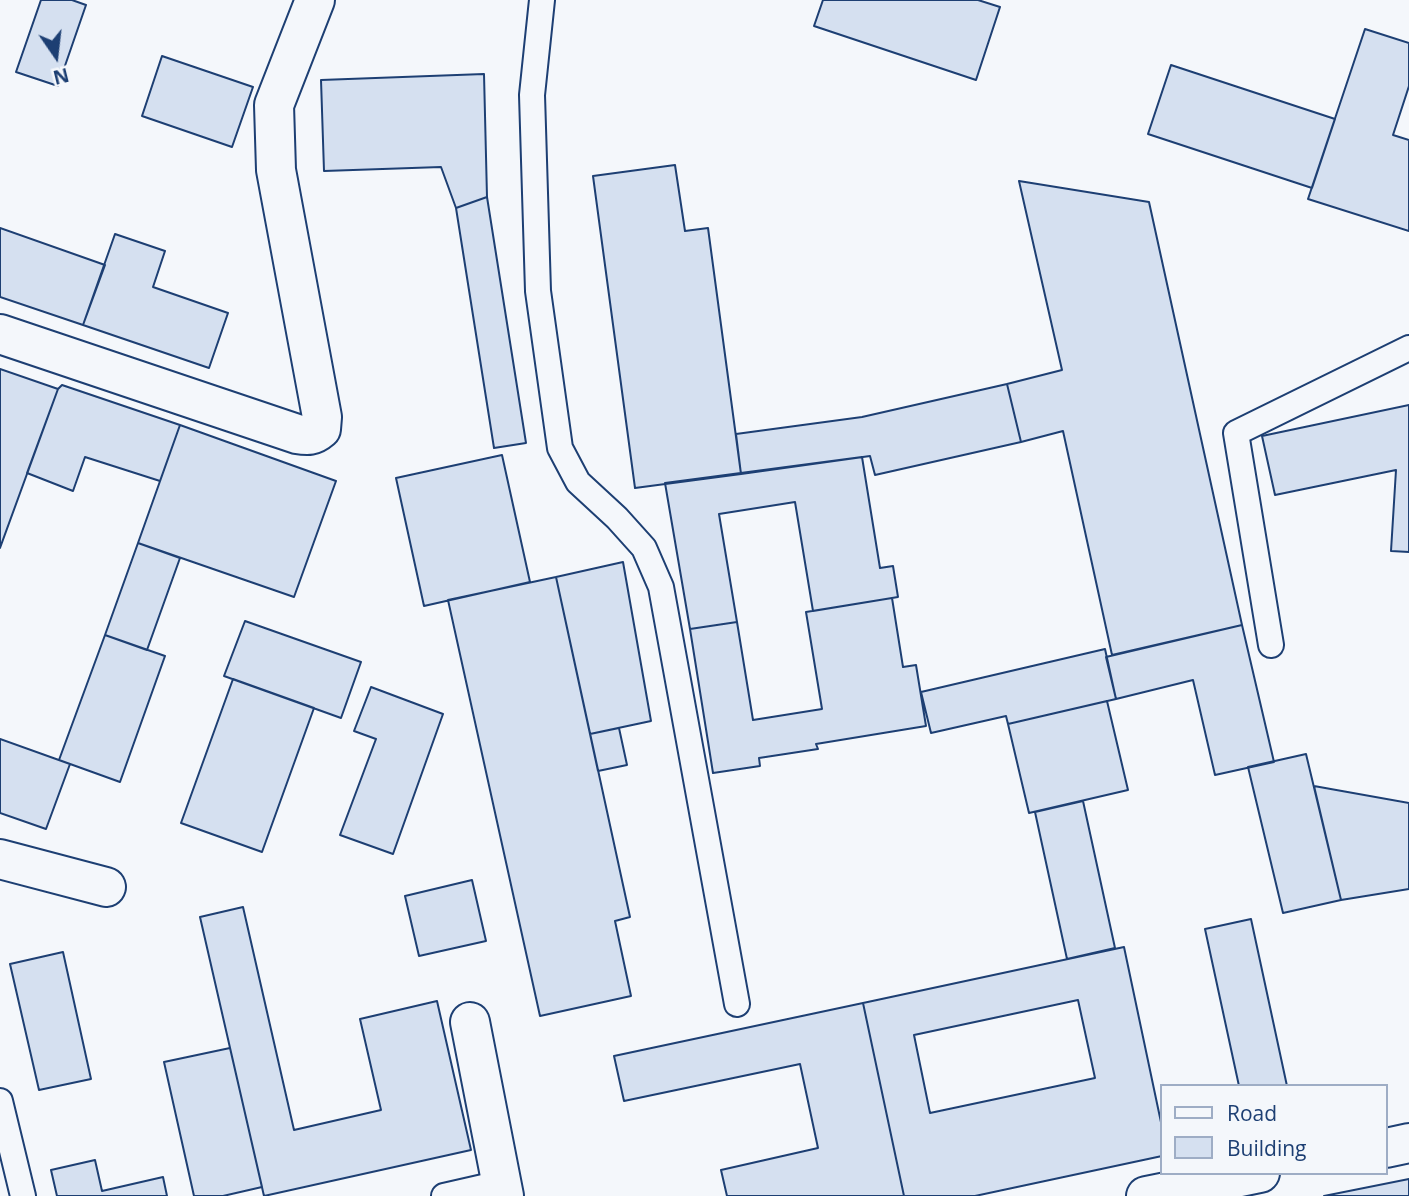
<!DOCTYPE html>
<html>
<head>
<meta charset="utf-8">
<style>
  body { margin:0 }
  #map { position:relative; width:1409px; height:1196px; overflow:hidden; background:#f4f7fb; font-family:"Open Sans",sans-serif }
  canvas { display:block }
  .legend { position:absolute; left:1160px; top:1084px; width:228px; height:91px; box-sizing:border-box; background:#f4f7fb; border:2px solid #9eadc5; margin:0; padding:9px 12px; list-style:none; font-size:21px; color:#1d3f73 }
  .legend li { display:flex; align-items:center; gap:14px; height:35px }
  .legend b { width:35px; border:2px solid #9eadc5 }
  .north { position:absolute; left:21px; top:21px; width:70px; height:70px; -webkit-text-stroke:5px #f4f7fb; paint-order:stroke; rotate:166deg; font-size:19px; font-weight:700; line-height:28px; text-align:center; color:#1d3f73 }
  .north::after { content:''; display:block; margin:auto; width:24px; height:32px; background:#1d3f73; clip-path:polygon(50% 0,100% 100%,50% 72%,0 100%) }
</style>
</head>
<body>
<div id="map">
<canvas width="1409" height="1196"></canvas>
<ul class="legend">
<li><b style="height:9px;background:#f4f7fb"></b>Road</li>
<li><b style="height:19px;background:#d5e0f0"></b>Building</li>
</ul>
<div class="north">N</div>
</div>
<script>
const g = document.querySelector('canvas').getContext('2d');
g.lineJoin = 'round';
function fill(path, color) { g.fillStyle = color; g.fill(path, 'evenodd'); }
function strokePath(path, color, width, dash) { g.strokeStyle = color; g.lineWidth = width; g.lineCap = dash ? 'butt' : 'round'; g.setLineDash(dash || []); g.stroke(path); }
const building = new Path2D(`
  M 41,0 L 72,0 L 86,5 L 58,86 L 16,72 Z
  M 823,0 L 978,0 L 1000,7 L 976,80 L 814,26 Z
  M 1365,29 L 1409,43 L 1409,86 L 1393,135 L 1409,140 L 1409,231 L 1308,199 Z
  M 162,56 L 253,87 L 232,147 L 142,116 Z
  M 1171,65 L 1335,119 L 1312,188 L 1148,134 Z
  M 484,74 L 487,197 L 456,208 L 441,167 L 324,171 L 321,80 Z
  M 675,165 L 685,231 L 708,228 L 741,474 L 635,488 L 593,176 Z
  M 1019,181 L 1149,202 L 1242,625 L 1112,655 L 1063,431 L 1021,442 L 1007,384 L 1062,370 Z
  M 487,197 L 526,443 L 494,448 L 456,208 Z
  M 0,228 L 105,265 L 83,325 L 0,297 Z
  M 115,234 L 165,251 L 153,287 L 228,313 L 209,368 L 83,325 Z
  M 0,369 L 58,389 L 0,548 Z
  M 1007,384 L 1021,442 L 875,475 L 870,456 L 741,474 L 736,434 L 862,417 Z
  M 62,385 L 180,425 L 160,481 L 85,457 L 73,491 L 27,473 L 58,389 Z
  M 1409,405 L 1409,552 L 1391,551 L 1396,470 L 1275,495 L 1262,436 Z
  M 180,425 L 336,481 L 294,597 L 138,543 Z
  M 502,455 L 530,582 L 424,606 L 396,478 Z
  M 862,457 L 880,568 L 893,566 L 898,597 L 813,611 L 795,502 L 719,514 L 737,622 L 690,629 L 665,483 Z
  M 138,543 L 180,558 L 147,650 L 105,635 Z
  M 623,562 L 651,721 L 590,734 L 556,577 Z
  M 556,577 L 630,917 L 615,921 L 631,996 L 540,1016 L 448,600 Z
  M 892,598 L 903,667 L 916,665 L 926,726 L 816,744 L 818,749 L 759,758 L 760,766 L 713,773 L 690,629 L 737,622 L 753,720 L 822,709 L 806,612 Z
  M 245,621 L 361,662 L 341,718 L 224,676 Z
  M 1242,625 L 1274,762 L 1215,775 L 1193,680 L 1116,699 L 1106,657 Z
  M 105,635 L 165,656 L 120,782 L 59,760 Z
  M 1105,649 L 1116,699 L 1008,724 L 1006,716 L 931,733 L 921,692 Z
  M 233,679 L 314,708 L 262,852 L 181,823 Z
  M 371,687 L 443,714 L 393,854 L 340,835 L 376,739 L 354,731 Z
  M 1107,701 L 1128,790 L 1029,813 L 1008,724 Z
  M 619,728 L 627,765 L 598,771 L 590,734 Z
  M 0,739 L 70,764 L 46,829 L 0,813 Z
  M 1306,754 L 1341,900 L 1283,913 L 1248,767 Z
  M 1314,786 L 1409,803 L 1409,889 L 1341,900 Z
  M 1083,801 L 1115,948 L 1067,959 L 1035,812 Z
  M 472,880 L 486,941 L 419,956 L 405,896 Z
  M 243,907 L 294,1130 L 381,1110 L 360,1019 L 437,1001 L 471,1150 L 264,1196 L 200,917 Z
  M 1251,919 L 1287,1086 L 1239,1086 L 1205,929 Z
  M 1124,947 L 1162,1127 L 1162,1156 L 975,1196 L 904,1196 L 863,1003 ZM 1078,1000 L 1095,1078 L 930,1113 L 914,1035 Z
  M 63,952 L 91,1079 L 39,1090 L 10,964 Z
  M 863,1003 L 904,1196 L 727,1196 L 721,1170 L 818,1148 L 800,1064 L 624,1101 L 614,1056 Z
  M 230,1048 L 262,1187 L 223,1196 L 194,1196 L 164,1062 Z
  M 95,1160 L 102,1191 L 163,1177 L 167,1196 L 57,1196 L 51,1170 Z
  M 1409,1179 L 1409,1196 L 1324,1196 Z`);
fill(building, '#d5e0f0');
strokePath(building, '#1d3f73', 2);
const lane = new Path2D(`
  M 542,0 L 532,95 L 538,291 L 560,448 L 578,482 L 617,518 L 644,548 L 661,587 L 737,1004
  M 1271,645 L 1236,433 L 1409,348
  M 0,1101 L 23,1196
  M 444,1196 L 501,1183`);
const street = new Path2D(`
  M 0,334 L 297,434 C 308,436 313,436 321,429 L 322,417 L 276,170 L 274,105 L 315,0
  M 0,859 L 106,887
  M 470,1022 L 504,1196
  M 1386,1148 L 1409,1143
  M 1146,1196 L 1260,1173`);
strokePath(lane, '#1d3f73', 28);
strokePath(street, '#1d3f73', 42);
strokePath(lane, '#f4f7fb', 24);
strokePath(street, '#f4f7fb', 38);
</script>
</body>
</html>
